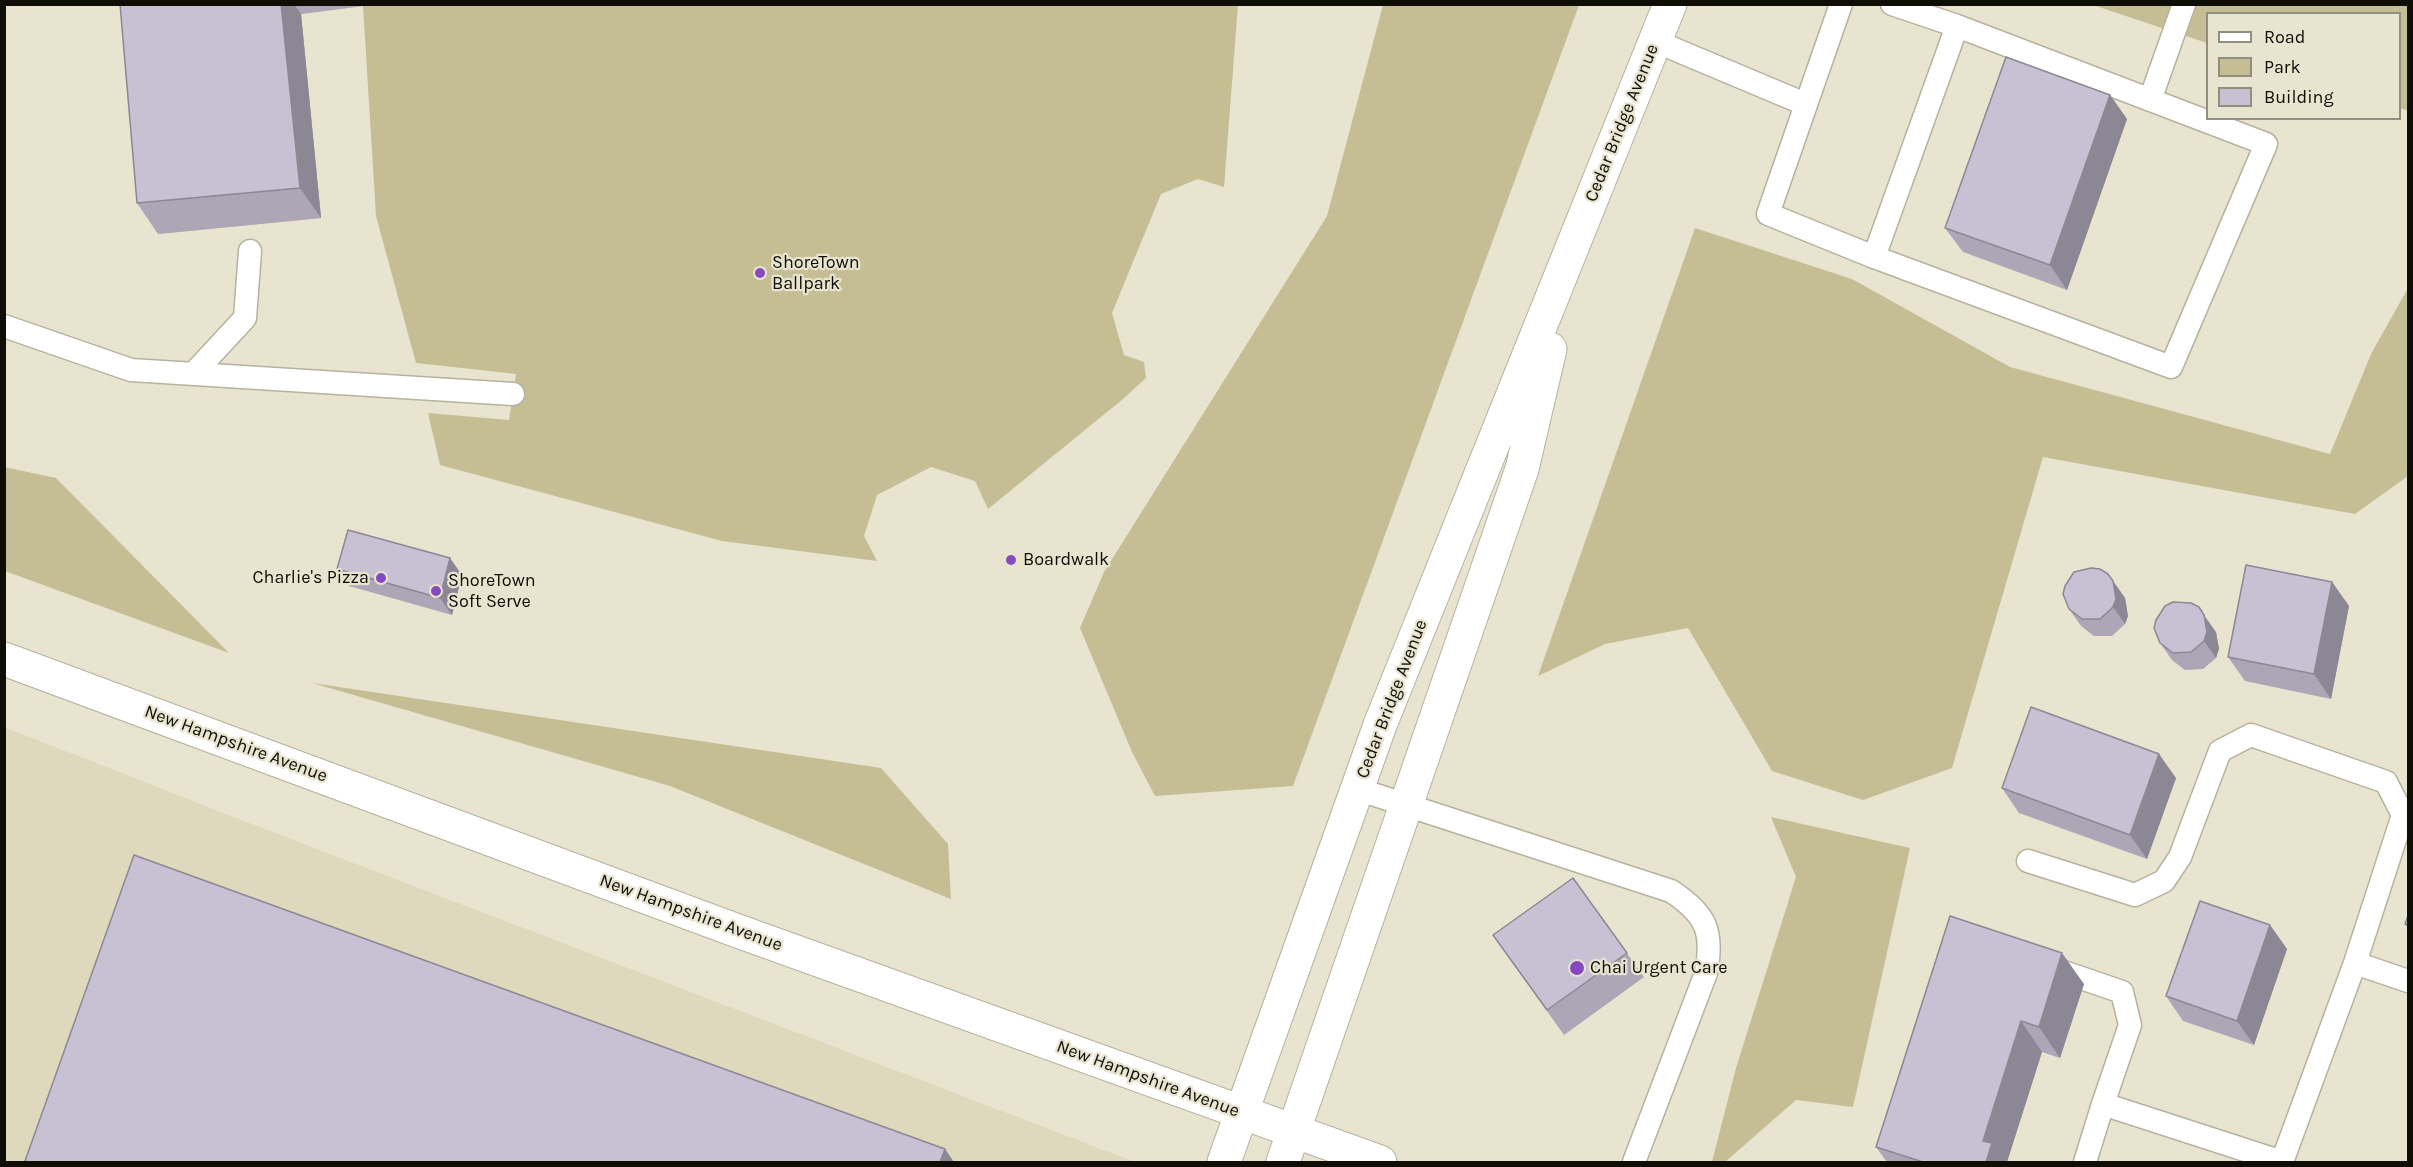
<!DOCTYPE html>
<html>
<head>
<meta charset="utf-8">
<style>
  body { margin:0 }
  #map { position:relative; width:2413px; height:1167px; overflow:hidden; background:#e8e4cf; font-family:Karla,sans-serif }
  canvas { display:block }
  .frame { position:absolute; inset:0; border:6px solid #0e0d06; pointer-events:none }
  .legend { position:absolute; left:2206px; top:12px; width:195px; height:108px; box-sizing:border-box; background:#e8e4cf; border:2px solid #918e7f; margin:0; padding:8px 10px; list-style:none; font-size:18px; color:#0e0d06 }
  .legend li { display:flex; align-items:center; gap:12px; height:30px }
  .legend b { width:30px; border:2px solid #918e7f }
</style>
</head>
<body>
<div id="map">
<canvas width="2413" height="1167"></canvas>
<div class="frame"></div>
<ul class="legend">
<li><b style="height:8px;background:#fff"></b>Road</li>
<li><b style="height:16px;background:#c5be94"></b>Park</li>
<li><b style="height:16px;background:#c8c1d4"></b>Building</li>
</ul>
</div>
<script>
const g = document.querySelector('canvas').getContext('2d');
g.lineJoin = 'round';
function fill(path, color) { g.fillStyle = color; g.fill(path, 'evenodd'); }
function strokePath(path, color, width, dash) { g.strokeStyle = color; g.lineWidth = width; g.lineCap = dash ? 'butt' : 'round'; g.setLineDash(dash || []); g.stroke(path); }
function drawText(font, color, halo, rows, align = 'center') {
  g.font = font + ' Karla,sans-serif'; g.lineWidth = 4.5; g.setLineDash([]); g.textBaseline = 'middle'; g.strokeStyle = halo; g.fillStyle = color; for (const [text, x, y, turn = 0] of rows) {
    g.save(); g.translate(x, y); g.rotate((+turn || 0) * Math.PI / 180); g.textAlign = isNaN(turn) ? turn : align; if (halo) g.strokeText(text, 0, 0); g.fillText(text, 0, 0); g.restore();
  }
}
fill(new Path2D(`
  M 4,727 L 262,828 L 1135,1162 L 5,1162 Z`), '#ded9bc');
fill(new Path2D(`
  M 139,5 L 1238,5 L 1224,187 L 1198,179 L 1161,194 L 1112,313 L 1124,355 L 1144,362 L 1146,378 L 1123,399 L 988,509 L 975,481 L 931,467 L 877,495 L 864,536 L 877,561 L 722,541 L 440,465 L 428,413 L 509,420 L 516,374 L 416,363 L 376,216 L 363,6 L 301,14 L 321,218 L 158,234 Z
  M 1383,5 L 1579,5 L 1293,786 L 1155,796 L 1132,752 L 1080,628 L 1104,572 L 1327,216 Z
  M 2093,5 L 2408,5 L 2408,111 L 2400,108 L 2400,14 L 2208,14 L 2207,43 Z
  M 1695,228 L 1852,279 L 2010,367 L 2330,454 L 2371,354 L 2408,288 L 2408,476 L 2355,514 L 2043,457 L 1952,768 L 1863,800 L 1772,771 L 1688,628 L 1605,644 L 1538,676 Z
  M 4,467 L 56,478 L 229,653 L 5,571 Z
  M 312,683 L 881,768 L 948,844 L 951,899 L 670,786 Z
  M 1771,817 L 1910,848 L 1853,1107 L 1796,1100 L 1725,1162 L 1712,1162 L 1736,1068 L 1796,877 Z`), '#c5be94');
const service = new Path2D(`
  M 1841,4 L 1768,214 L 1874,257 L 1957,26 L 1892,4
  M 1655,41 L 1805,104
  M 2150,100 L 2184,4
  M 1874,257 L 2171,367 L 2266,144 L 1957,26
  M 4,326 L 131,370 L 513,394
  M 194,373 L 245,318 L 250,251
  M 1357,789 L 1671,891 C 1706,914 1714,931 1706,973 L 1634,1162
  M 2028,861 L 2135,895 L 2164,881 L 2180,857 L 2220,751 L 2251,735 L 2386,782 L 2403,815 L 2408,817
  M 2355,963 L 2408,981
  M 2052,968 L 2122,992 L 2130,1025 L 2103,1104 L 2282,1162
  M 2085,1162 L 2103,1104
  M 2282,1162 L 2355,963 L 2403,815`);
const secondary = new Path2D(`
  M 4,659 L 735,930 L 1380,1162`);
const primary = new Path2D(`
  M 1224,1162 L 1380,725 L 1670,4
  M 1283,1162 L 1522,469 L 1550,349`);
strokePath(service, '#b6b29e', 25);
strokePath(secondary, '#b6b29e', 35);
strokePath(primary, '#b6b29e', 35);
strokePath(service, '#fff', 22);
strokePath(secondary, '#fff', 33);
strokePath(primary, '#fff', 33);
fill(new Path2D(`
  M 120,4 L 363,4 L 363,6 L 301,14 L 321,218 L 158,234 L 137,203 Z
  M 2110,95 L 2127,119 L 2067,290 L 1963,252 L 1945,228 Z
  M 337,569 L 462,575 L 452,615 L 349,586 Z
  M 2113,581 L 2125,598 L 2128,616 L 2125,624 L 2112,636 L 2094,636 L 2081,626 L 2069,609 Z
  M 2332,582 L 2349,606 L 2331,699 L 2245,681 L 2228,657 Z
  M 2216,632 L 2219,649 L 2216,658 L 2203,669 L 2185,670 L 2172,660 L 2160,643 Z
  M 2176,778 L 2147,859 L 2019,813 L 2002,788 Z
  M 1573,878 L 1644,977 L 1564,1035 L 1493,935 Z
  M 1950,916 L 2084,984 L 2060,1058 L 2042,1052 L 2007,1162 L 1887,1162 L 1876,1147 Z
  M 2270,925 L 2287,949 L 2254,1045 L 2183,1021 L 2166,996 Z`), '#aca6b6');
fill(new Path2D(`
  M 281,4 L 294,4 L 301,14 L 321,218 L 300,188 Z
  M 2110,95 L 2127,119 L 2067,290 L 2050,265 Z
  M 450,558 L 462,575 L 452,615 L 440,598 Z
  M 2113,581 L 2125,598 L 2128,616 L 2125,624 L 2113,607 Z
  M 2332,582 L 2349,606 L 2331,699 L 2314,674 Z
  M 2204,615 L 2216,632 L 2219,649 L 2216,658 L 2204,641 Z
  M 2159,754 L 2176,778 L 2147,859 L 2130,835 Z
  M 2270,925 L 2287,949 L 2254,1045 L 2237,1021 Z
  M 2062,953 L 2084,984 L 2060,1058 L 2039,1027 Z
  M 2021,1021 L 2042,1052 L 2007,1162 L 1986,1162 L 1983,1141 Z
  M 945,1149 L 954,1162 L 940,1162 Z`), '#8c8794');
const building = new Path2D(`
  M 120,4 L 281,4 L 300,188 L 137,203 Z
  M 2006,57 L 2110,95 L 2050,265 L 1945,228 Z
  M 348,530 L 450,558 L 440,598 L 337,569 Z
  M 2246,565 L 2332,582 L 2314,674 L 2228,657 Z
  M 2091,568 L 2100,569 L 2108,574 L 2113,581 L 2116,599 L 2113,607 L 2100,619 L 2082,619 L 2069,609 L 2063,594 L 2065,586 L 2074,572 Z
  M 2173,602 L 2191,603 L 2199,607 L 2204,615 L 2207,632 L 2204,641 L 2191,652 L 2173,653 L 2160,643 L 2154,628 L 2156,620 L 2165,606 Z
  M 2031,707 L 2159,754 L 2130,835 L 2002,788 Z
  M 134,855 L 945,1149 L 940,1162 L 29,1162 L 25,1161 Z
  M 1573,878 L 1627,953 L 1547,1010 L 1493,935 Z
  M 2200,901 L 2270,925 L 2237,1021 L 2166,996 Z
  M 2409,913 L 2409,926 L 2405,924 Z
  M 1950,916 L 2062,953 L 2039,1027 L 2021,1021 L 1983,1141 L 1992,1143 L 1986,1162 L 1923,1162 L 1876,1147 Z`);
fill(building, '#c8c1d4');
strokePath(building, '#8c8794', 1.5);
for (const [x, y, r, color] of [
  [760,273,6,"#854ac0"],
  [1011,560,6,"#854ac0"],
  [381,578,6,"#854ac0"],
  [436,591,6,"#854ac0"],
  [1577,968,8,"#854ac0"]
]) { const dot = new Path2D(); dot.arc(x, y, r, 0, 2 * Math.PI); g.fillStyle = color; g.fill(dot); strokePath(dot, '#e8e4cf', 2); }
drawText('18px', '#0e0d06', '#e8e4cf', [
  ["Cedar Bridge Avenue",1622,123,-68],
  ["Cedar Bridge Avenue",1392,699,-69],
  ["New Hampshire Avenue",236,744,20],
  ["New Hampshire Avenue",691,913,20],
  ["New Hampshire Avenue",1148,1079,20]
]);
drawText('18px', '#0e0d06', '#e8e4cf', [
  ["ShoreTown",772,263],
  ["Ballpark",772,284],
  ["Boardwalk",1023,560],
  ["Charlie's Pizza",369,578,"right"],
  ["ShoreTown",448,581],
  ["Soft Serve",448,602],
  ["Chai Urgent Care",1590,968]
], 'left');
</script>
</body>
</html>
